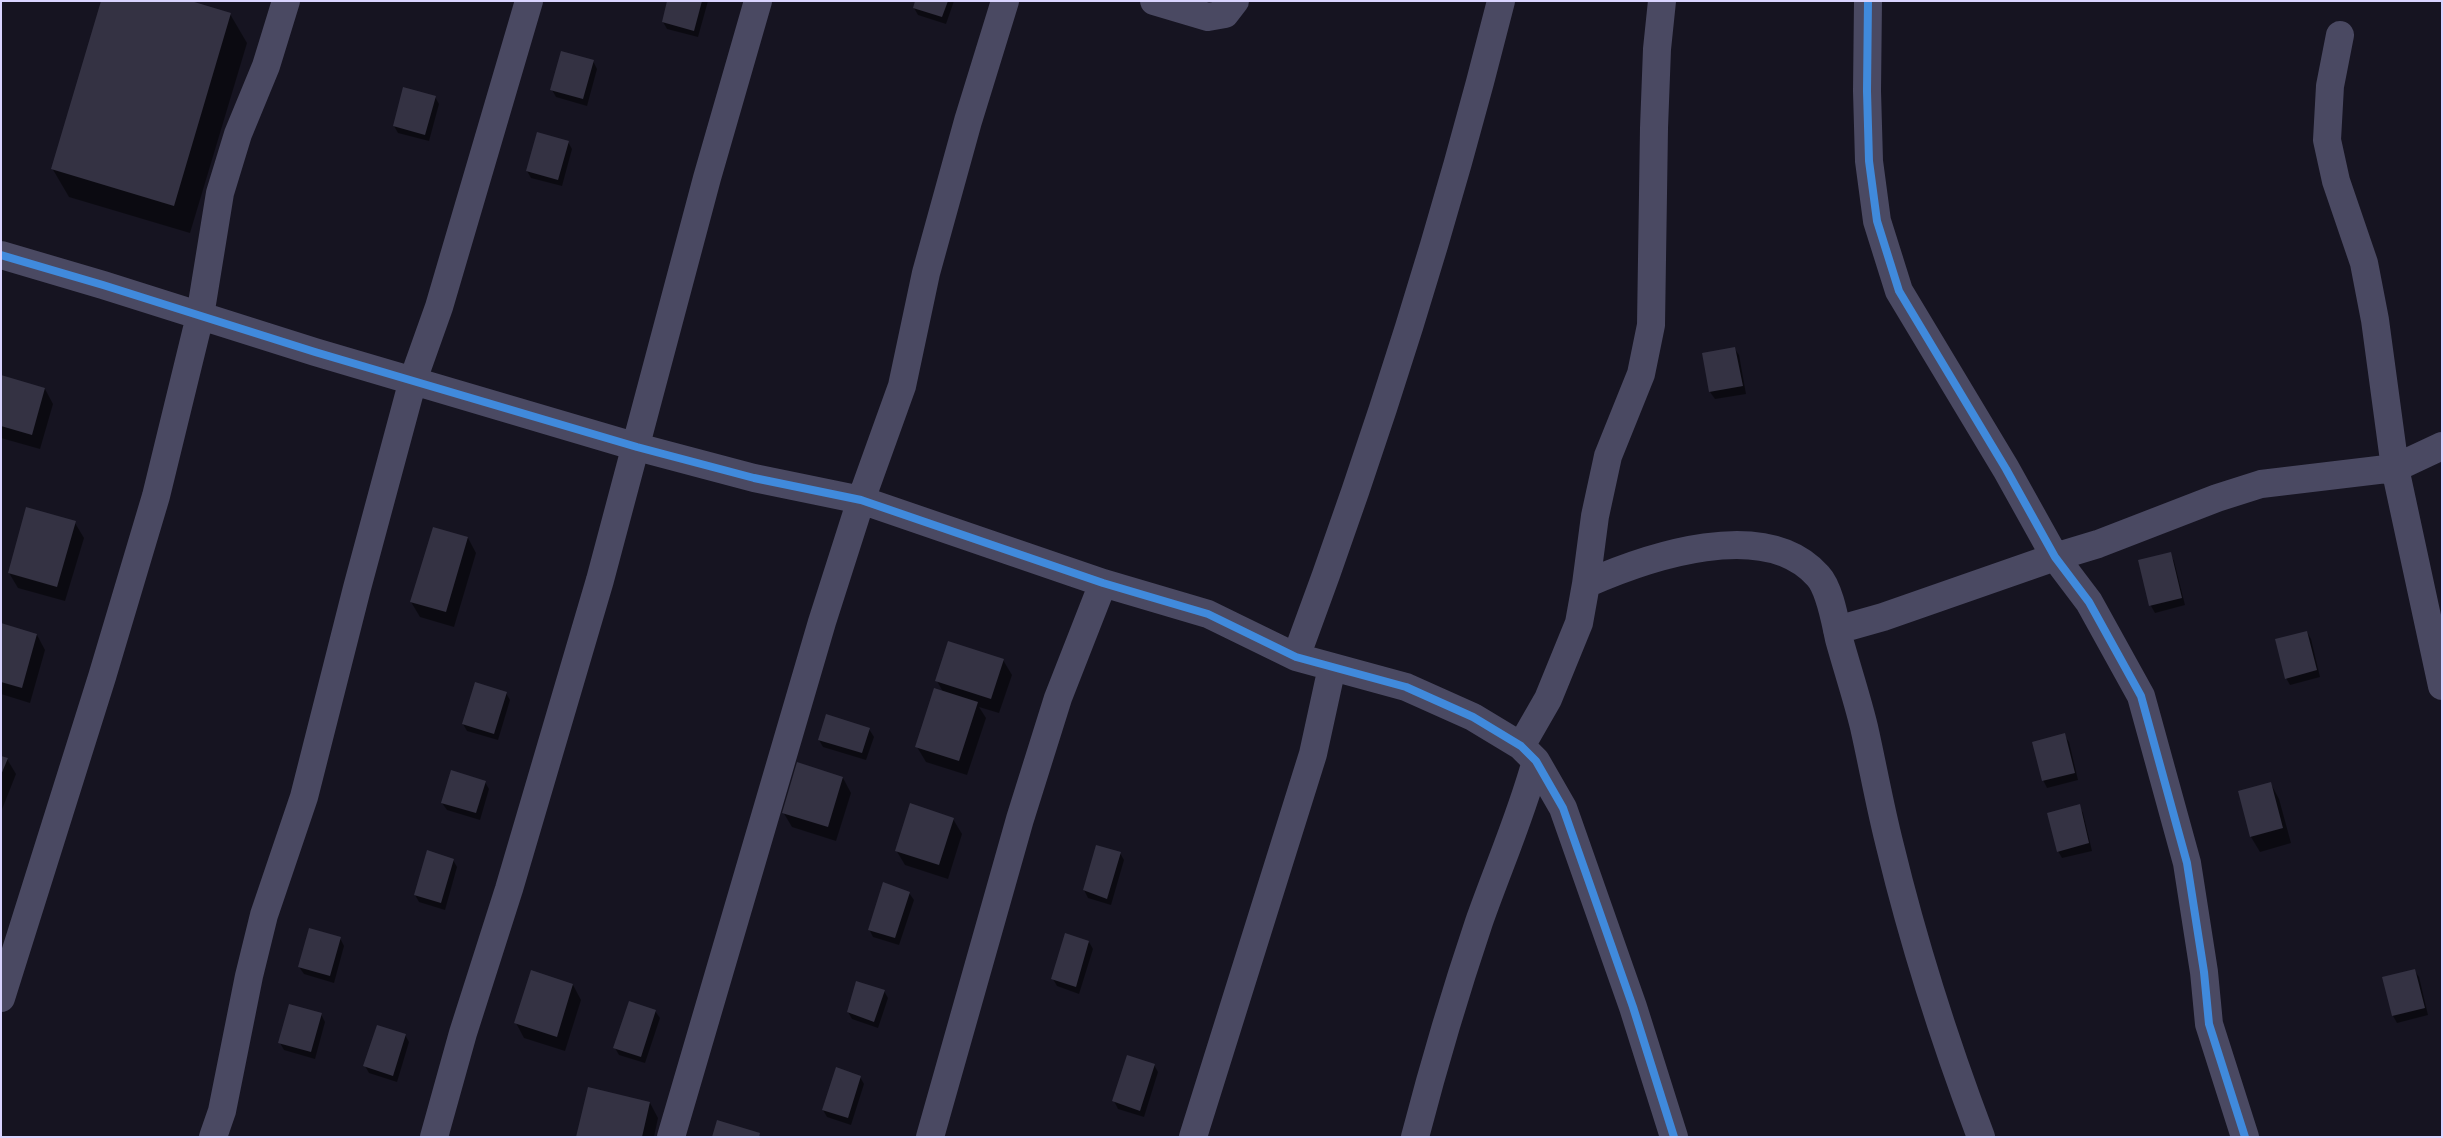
<!DOCTYPE html>
<html>
<head>
<meta charset="utf-8">
<style>
  body { margin:0 }
  #map { position:relative; width:2443px; height:1138px; overflow:hidden; background:#161421; font-family:Montserrat,sans-serif }
  canvas { display:block }
  .frame { position:absolute; inset:0; border:2px solid #d9d4ff; pointer-events:none }
</style>
</head>
<body>
<div id="map">
<canvas width="2443" height="1138"></canvas>
<div class="frame"></div>
</div>
<script>
const g = document.querySelector('canvas').getContext('2d');
g.lineJoin = 'round';
function fill(path, color) { g.fillStyle = color; g.fill(path, 'evenodd'); }
function strokePath(path, color, width, dash) { g.strokeStyle = color; g.lineWidth = width; g.lineCap = dash ? 'butt' : 'round'; g.setLineDash(dash || []); g.stroke(path); }
fill(new Path2D(`
  M 669,1 L 708,1 L 698,37 L 667,29 L 663,22 Z
  M 916,1 L 954,1 L 946,24 L 918,15 L 914,8 Z
  M 230,14 L 247,43 L 190,233 L 69,197 L 52,168 Z
  M 593,61 L 597,69 L 587,106 L 556,97 L 552,90 Z
  M 435,97 L 439,104 L 429,141 L 398,133 L 394,126 Z
  M 568,142 L 572,149 L 562,186 L 531,178 L 527,171 Z
  M 1734,348 L 1739,355 L 1746,394 L 1715,399 L 1710,392 L 1703,354 Z
  M 1,376 L 45,389 L 53,404 L 40,449 L 1,438 Z
  M 75,523 L 84,538 L 65,601 L 18,588 L 9,573 Z
  M 434,528 L 468,538 L 476,553 L 454,627 L 420,617 L 411,602 Z
  M 2170,554 L 2174,561 L 2185,605 L 2155,613 L 2151,606 L 2140,561 Z
  M 1,625 L 37,635 L 45,650 L 30,703 L 1,694 Z
  M 2307,632 L 2311,639 L 2320,677 L 2290,685 L 2286,678 Z
  M 1003,660 L 1012,675 L 999,713 L 979,707 L 986,718 L 967,775 L 926,762 L 917,747 L 943,692 L 937,681 Z
  M 506,693 L 510,700 L 498,740 L 467,731 L 463,724 Z
  M 869,729 L 874,737 L 866,760 L 823,747 L 819,740 Z
  M 2064,735 L 2069,742 L 2078,780 L 2047,788 L 2043,780 Z
  M 1,757 L 7,759 L 16,774 L 1,812 Z
  M 798,764 L 843,778 L 851,793 L 836,841 L 792,827 L 783,812 Z
  M 485,782 L 489,789 L 480,820 L 447,810 L 442,803 Z
  M 2271,784 L 2279,799 L 2291,843 L 2260,852 L 2251,837 L 2240,792 Z
  M 2079,806 L 2083,813 L 2092,851 L 2062,858 L 2058,851 Z
  M 953,819 L 962,834 L 948,879 L 905,865 L 896,850 Z
  M 1120,853 L 1124,860 L 1111,905 L 1088,898 L 1084,890 Z
  M 453,860 L 457,867 L 445,910 L 419,902 L 415,895 Z
  M 909,893 L 914,900 L 899,945 L 873,937 L 869,929 Z
  M 340,938 L 344,946 L 334,983 L 304,974 L 299,967 Z
  M 1089,942 L 1093,949 L 1079,994 L 1057,986 L 1053,979 Z
  M 2414,970 L 2419,977 L 2428,1015 L 2397,1023 L 2393,1016 Z
  M 573,985 L 581,1000 L 565,1051 L 524,1038 L 516,1023 Z
  M 884,991 L 888,998 L 878,1028 L 852,1019 L 848,1012 Z
  M 655,1011 L 660,1018 L 645,1063 L 619,1055 L 615,1048 Z
  M 321,1014 L 325,1022 L 315,1059 L 284,1050 L 280,1043 Z
  M 405,1035 L 409,1042 L 397,1082 L 369,1073 L 365,1066 Z
  M 1154,1065 L 1158,1072 L 1144,1117 L 1118,1109 L 1114,1101 Z
  M 860,1077 L 864,1084 L 851,1125 L 827,1117 L 823,1110 Z
  M 650,1103 L 658,1118 L 654,1137 L 577,1137 Z`), '#0007');
fill(new Path2D(`
  M 101,1 L 191,1 L 231,13 L 174,206 L 51,169 Z
  M 667,1 L 702,1 L 694,31 L 662,22 Z
  M 915,1 L 948,1 L 942,17 L 913,8 Z
  M 561,51 L 594,60 L 583,99 L 550,90 Z
  M 403,87 L 436,96 L 425,135 L 393,126 Z
  M 537,132 L 569,141 L 558,180 L 526,171 Z
  M 1735,347 L 1743,386 L 1709,392 L 1702,353 Z
  M 1,375 L 45,388 L 32,435 L 1,426 Z
  M 26,507 L 76,521 L 57,587 L 8,573 Z
  M 433,527 L 468,537 L 446,612 L 410,602 Z
  M 2171,552 L 2182,598 L 2149,606 L 2138,560 Z
  M 1,623 L 37,634 L 22,688 L 1,682 Z
  M 2307,631 L 2317,670 L 2285,679 L 2275,639 Z
  M 948,641 L 1004,659 L 991,699 L 935,681 Z
  M 475,682 L 507,692 L 494,734 L 462,724 Z
  M 934,688 L 978,702 L 959,761 L 915,747 Z
  M 826,714 L 870,728 L 862,753 L 818,740 Z
  M 2065,733 L 2075,773 L 2042,781 L 2032,742 Z
  M 1,756 L 8,758 L 1,775 Z
  M 797,762 L 843,777 L 828,827 L 782,813 Z
  M 451,770 L 486,781 L 476,813 L 441,803 Z
  M 2271,782 L 2283,828 L 2250,837 L 2238,791 Z
  M 910,803 L 954,818 L 939,865 L 895,851 Z
  M 2080,804 L 2089,843 L 2057,852 L 2047,813 Z
  M 1096,845 L 1121,852 L 1107,899 L 1083,890 Z
  M 427,850 L 454,859 L 441,903 L 414,895 Z
  M 883,882 L 910,892 L 895,938 L 868,930 Z
  M 309,928 L 341,937 L 330,976 L 298,967 Z
  M 1065,933 L 1089,941 L 1076,987 L 1051,979 Z
  M 2415,969 L 2425,1008 L 2392,1016 L 2382,977 Z
  M 531,970 L 573,984 L 557,1037 L 514,1023 Z
  M 856,981 L 885,990 L 874,1022 L 847,1012 Z
  M 629,1001 L 656,1010 L 641,1057 L 613,1048 Z
  M 289,1004 L 322,1013 L 311,1052 L 278,1043 Z
  M 377,1025 L 406,1034 L 393,1076 L 363,1066 Z
  M 1127,1055 L 1155,1064 L 1140,1111 L 1112,1101 Z
  M 836,1067 L 861,1076 L 848,1118 L 822,1110 Z
  M 588,1087 L 650,1102 L 642,1137 L 576,1137 Z
  M 717,1120 L 760,1133 L 759,1137 L 712,1137 Z`), '#343243');
strokePath(new Path2D(`
  M 1154,1 L 1208,17 L 1225,14 L 1235,1
  M 1868,1 L 1867,91 L 1869,161 L 1877,221 L 1899,291 L 2006,469 L 2055,557 L 2089,602 L 2141,696 L 2187,863 L 2204,972 L 2209,1024 L 2245,1137
  M 2340,35 L 2330,86 L 2327,140 L 2336,181 L 2364,263 L 2375,320 L 2395,468 L 2442,686
  M 1,255 L 103,285 L 315,352 L 637,447 L 754,478 L 861,500 L 1103,583 L 1208,614 L 1296,657 L 1406,687 L 1473,717 L 1521,746 L 1536,761 L 1563,808 L 1633,1007 L 1674,1137
  M 1586,584 L 1595,516 L 1608,456 L 1641,374 L 1651,325 L 1654,128 L 1657,49 L 1662,1
  M 1837,630 L 1883,617 L 2055,557 L 2098,544 L 2217,498 L 2261,484 L 2395,468 L 2442,446
  M 1296,657 C 1376,442 1445,224 1501,1
  M 1521,746 L 1548,699 L 1579,623 L 1586,584 C 1647,557 1765,516 1818,576 C 1830,589 1835,621 1839,639 C 1847,668 1857,698 1864,727 C 1873,767 1880,807 1890,846 C 1914,945 1945,1042 1981,1137
  M 1,998 L 102,677 L 156,496 L 200,316 L 220,193 L 238,134 L 266,66 L 286,1
  M 213,1137 L 222,1111 L 249,976 L 264,915 L 304,797 L 357,588 L 413,380 L 439,307 L 529,1
  M 434,1137 L 463,1033 L 509,889 L 600,580 L 707,178 L 758,1
  M 671,1137 L 822,622 L 861,500 L 902,386 L 926,273 L 968,121 L 1005,1
  M 930,1137 L 1020,819 L 1058,698 L 1103,583
  M 1193,1137 L 1313,754 L 1332,667
  M 1415,1137 C 1434,1064 1455,993 1479,922 C 1498,868 1521,816 1536,761`), '#4a4962', 28);
strokePath(new Path2D(`
  M 1868,1 L 1867,91 L 1869,161 L 1877,221 L 1899,291 L 2006,469 L 2055,557 L 2089,602 L 2141,696 L 2187,863 L 2204,972 L 2209,1024 L 2245,1137
  M 1,255 L 103,285 L 315,352 L 637,447 L 754,478 L 861,500 L 1103,583 L 1208,614 L 1296,657 L 1406,687 L 1473,717 L 1521,746 L 1536,761 L 1563,808 L 1633,1007 L 1674,1137`), '#408adc', 8);
</script>
</body>
</html>
